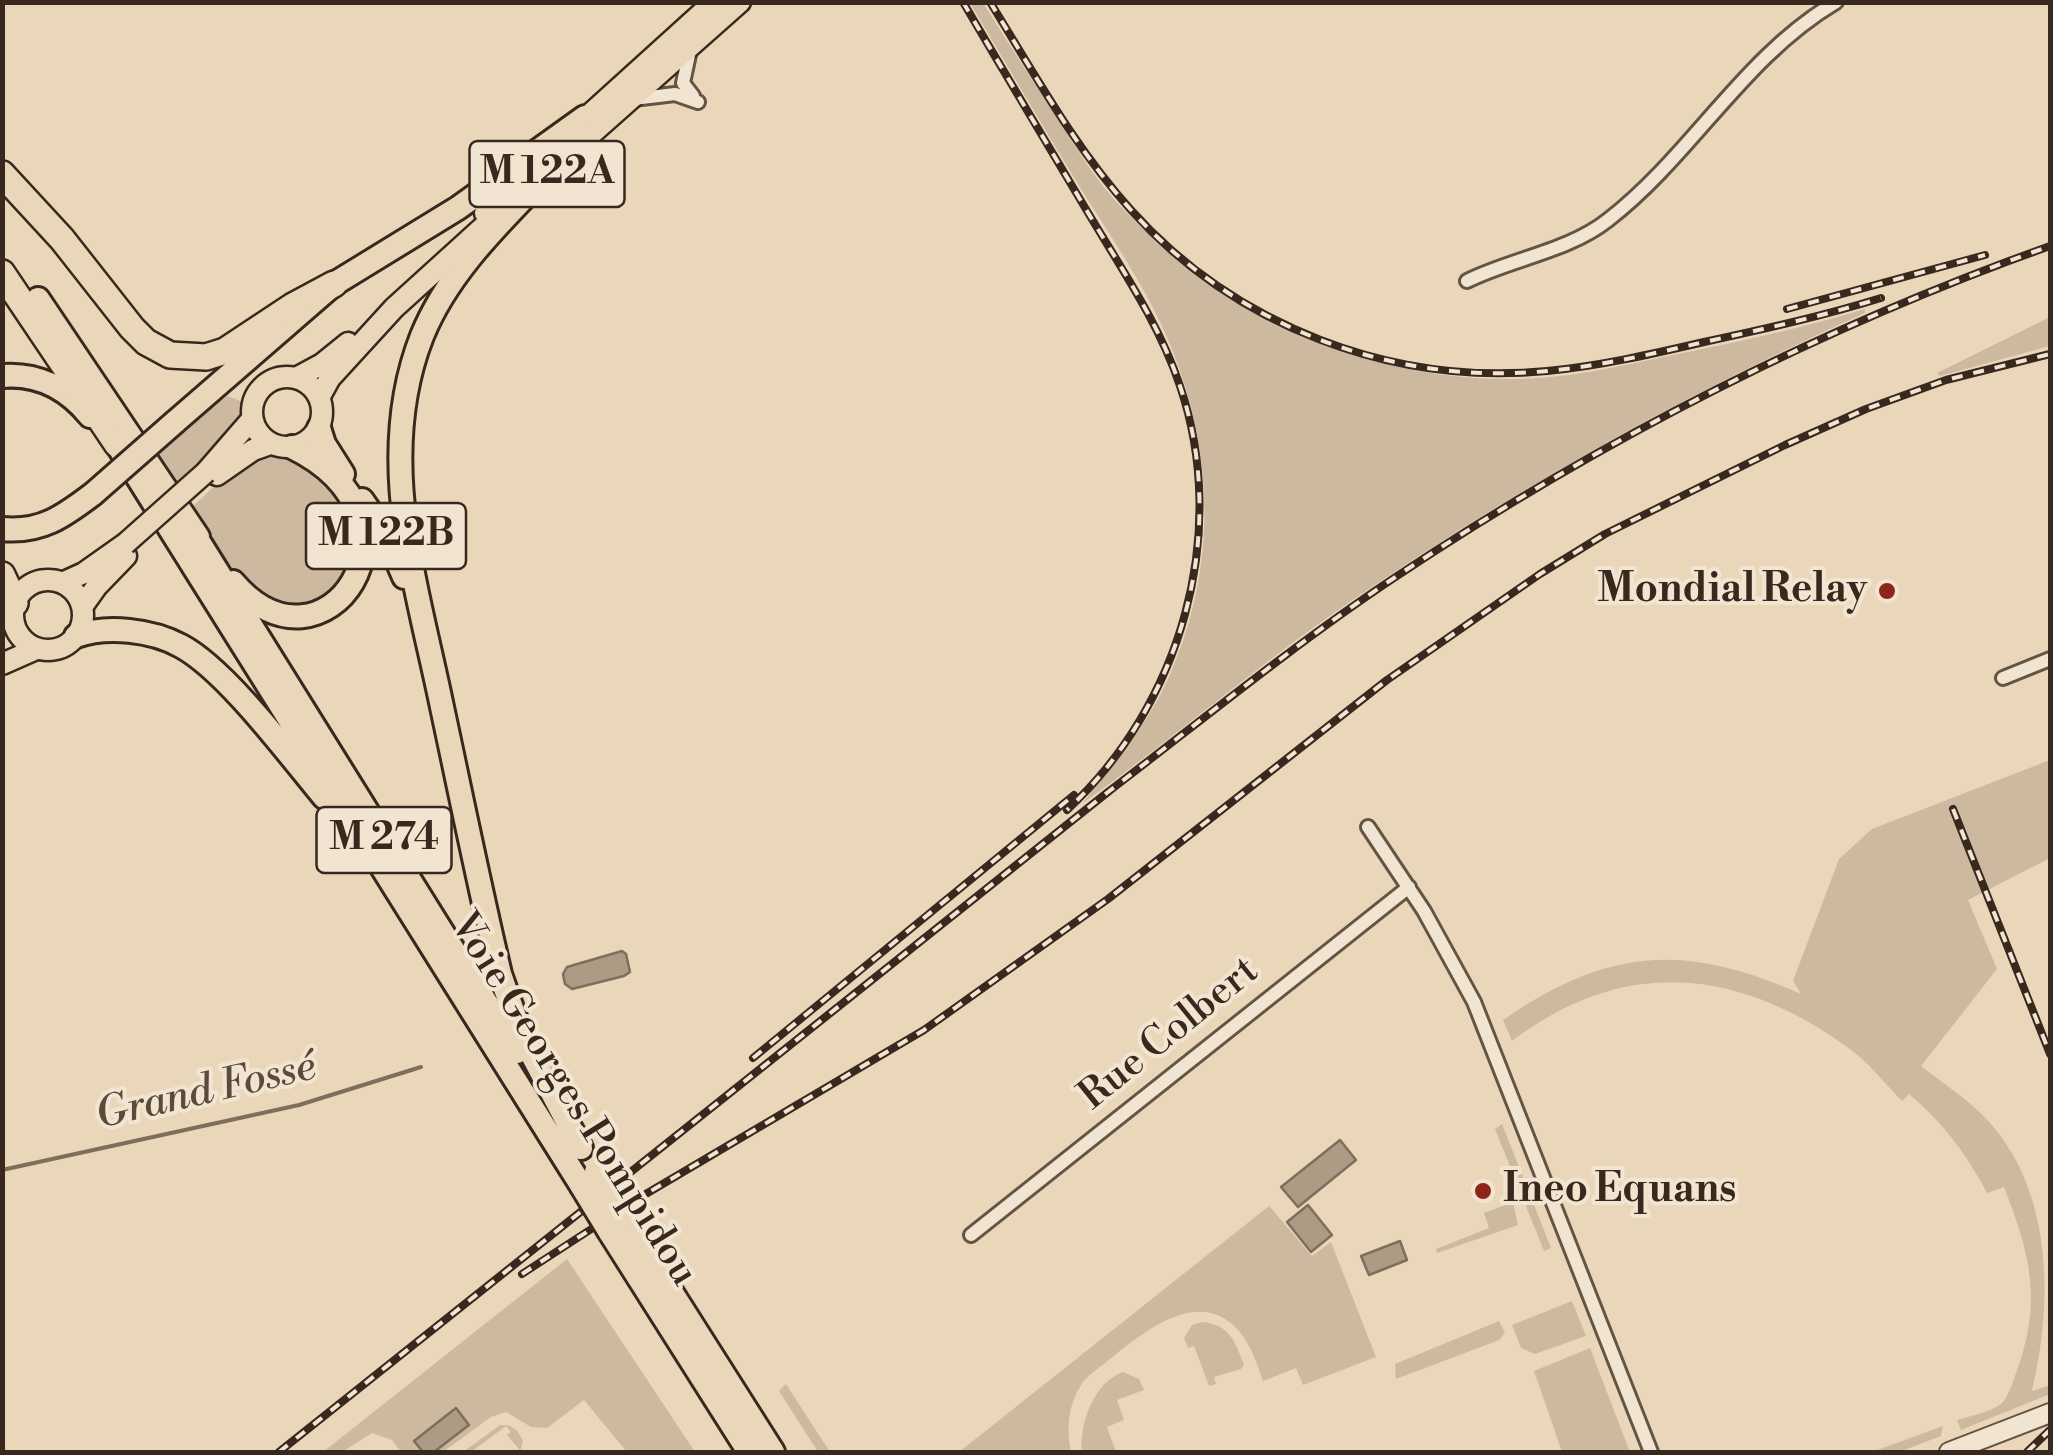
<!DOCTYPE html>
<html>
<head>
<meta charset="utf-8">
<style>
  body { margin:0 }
  #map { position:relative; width:2053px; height:1455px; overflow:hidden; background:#ead7ba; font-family:"Libre Bodoni",serif }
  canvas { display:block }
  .frame { position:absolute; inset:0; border:5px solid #38281e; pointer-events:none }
</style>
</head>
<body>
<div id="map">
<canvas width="2053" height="1455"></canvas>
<div class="frame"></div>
</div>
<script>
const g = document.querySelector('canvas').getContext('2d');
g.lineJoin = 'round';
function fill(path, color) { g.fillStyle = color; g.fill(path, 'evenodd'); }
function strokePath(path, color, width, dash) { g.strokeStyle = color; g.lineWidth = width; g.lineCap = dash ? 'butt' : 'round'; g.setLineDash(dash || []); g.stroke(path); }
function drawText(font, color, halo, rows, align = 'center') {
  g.font = font + ' "Libre Bodoni",serif'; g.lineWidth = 8; g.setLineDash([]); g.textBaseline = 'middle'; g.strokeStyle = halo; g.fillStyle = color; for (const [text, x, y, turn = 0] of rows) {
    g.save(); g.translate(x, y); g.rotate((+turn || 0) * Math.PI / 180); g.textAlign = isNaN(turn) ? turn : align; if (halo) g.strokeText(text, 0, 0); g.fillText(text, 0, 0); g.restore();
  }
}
fill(new Path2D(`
  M 970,3 L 983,3 C 1007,41 1032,79 1057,118 C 1077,149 1097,183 1124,210 C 1234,322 1380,388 1539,378 C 1584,375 1629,364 1673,355 C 1738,342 1802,328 1865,309 L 1865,313 C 1678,397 1499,498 1331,615 C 1246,675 1167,743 1083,803 C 1113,763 1147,726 1168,679 C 1219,567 1215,447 1166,335 C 1143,282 1108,233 1078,184 C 1041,124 1006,63 970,3 Z
  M 2050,317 L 2050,346 L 1940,376 L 1937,373 Z
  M 228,396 L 245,403 L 243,418 L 177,489 L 156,457 L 213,405 Z
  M 267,451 L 298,456 L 319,471 L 356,526 L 350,574 C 340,583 326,600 313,604 C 254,622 219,547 191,508 L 231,471 Z
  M 2050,760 L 2050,858 L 1968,900 L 1997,969 L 1921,1066 C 1945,1085 1971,1101 1991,1124 C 2053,1195 2053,1304 2032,1391 L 2050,1385 L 2050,1394 L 1961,1430 L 1957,1420 C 1970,1416 1991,1412 2001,1404 C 2008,1398 2012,1384 2015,1376 C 2043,1303 2031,1256 2004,1187 L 1987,1193 C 1966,1153 1943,1123 1909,1094 L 1902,1101 C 1885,1084 1868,1061 1847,1047 C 1736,967 1623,957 1512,1041 L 1503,1020 C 1609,947 1685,943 1801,994 L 1793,981 L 1839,859 L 1872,829 Z
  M 1502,1124 L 1551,1248 L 1544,1251 L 1495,1129 Z
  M 1513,1202 L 1518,1225 L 1437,1253 L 1436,1249 L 1489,1228 L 1484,1213 Z
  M 1269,1206 L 1312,1256 L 1331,1242 L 1376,1357 L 1303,1385 L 1296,1368 L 1263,1381 C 1256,1360 1247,1334 1228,1321 C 1189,1293 1139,1336 1110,1359 C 1101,1367 1087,1375 1081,1385 C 1068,1406 1066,1429 1071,1452 L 959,1452 Z
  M 567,1259 L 695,1452 L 627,1452 L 584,1400 L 547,1428 L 531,1427 L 506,1412 L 491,1417 L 443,1452 L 401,1452 L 392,1440 L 372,1433 L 342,1452 L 323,1452 Z
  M 1572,1301 L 1586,1336 L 1535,1354 L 1521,1348 L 1512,1325 Z
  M 1499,1321 L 1505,1333 L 1499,1340 L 1396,1379 L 1395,1364 Z
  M 1202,1322 C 1229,1324 1235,1341 1244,1365 L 1241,1369 L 1214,1377 L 1216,1384 L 1209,1386 L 1194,1346 L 1188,1348 L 1184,1338 L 1192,1325 Z
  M 1590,1348 L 1630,1452 L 1562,1452 L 1534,1371 Z
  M 1123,1372 L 1139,1379 L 1144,1390 L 1117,1400 L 1124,1420 L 1107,1427 L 1116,1452 L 1082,1452 C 1079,1424 1094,1382 1123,1372 Z
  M 786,1384 L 830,1452 L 818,1452 L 779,1391 Z
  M 500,1425 C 513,1424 518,1430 523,1441 L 520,1452 L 517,1452 L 519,1449 L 507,1435 L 511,1432 L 506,1426 L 471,1452 L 463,1452 Z
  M 1943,1426 L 1941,1436 L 1899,1452 L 1872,1452 Z`), '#ccb99f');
const water = new Path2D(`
  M 622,951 L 626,954 L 630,972 L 624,976 L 572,989 L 565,984 L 563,974 L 567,967 Z
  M 1340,1140 L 1356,1160 L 1298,1207 L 1281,1187 Z
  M 1308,1205 L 1332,1235 L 1311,1252 L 1287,1222 Z
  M 1400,1241 L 1407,1260 L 1369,1275 L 1361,1256 Z
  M 456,1408 L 469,1425 L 434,1452 L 423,1452 L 414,1441 Z`);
fill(water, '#ad9c85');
strokePath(water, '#7e6e5c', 2.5);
strokePath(new Path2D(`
  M 2,1170 L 299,1105 L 421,1067`), '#7e6e5c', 4);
const minor = new Path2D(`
  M 690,50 L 683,83 L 693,96
  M 633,99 L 675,94 L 698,102
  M 1467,281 C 1511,259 1569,251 1608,220 C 1692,155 1743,57 1836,2
  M 2003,678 L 2050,659
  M 1368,827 L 1424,911 L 1474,1002 L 1651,1452
  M 971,1235 L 1409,887`);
const tertiary = new Path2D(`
  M 1949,1452 L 2050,1413`);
const primary = new Path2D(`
  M 576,127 L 714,2
  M 536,183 L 740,2
  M 485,213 L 541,161
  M252 412a35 35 0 1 1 70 0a35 35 0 1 1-70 0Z
  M 296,378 L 322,364 L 348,343
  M 319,398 L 330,378 L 394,308 L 502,210
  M 206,472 L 252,419
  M 217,475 L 253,450 L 270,444
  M13 615a35 35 0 1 1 70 0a35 35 0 1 1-70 0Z
  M 62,583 L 84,573 L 125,544
  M 82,607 L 97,586 L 126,556
  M 2,664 L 36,649`);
const trunk = new Path2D(`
  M 546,175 C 499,224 448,272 422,336 C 374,458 417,585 442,707 C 461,796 479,885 500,974 L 521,1034 L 581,1148
  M 38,299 L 198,537
  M 2,376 C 38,373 68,389 90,416
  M 175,422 L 334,284 L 458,208 L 585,117
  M 319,428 L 324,444 L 343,474
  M 118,446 L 581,1185
  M 362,500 L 385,533 L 404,577
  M 2,529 C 41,533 64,516 93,494
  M 191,529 L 517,1052
  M 233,582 C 324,689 441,520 292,447
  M 76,636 C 107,625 152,630 181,646 C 226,670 289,755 324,797
  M 625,1219 L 773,1452
  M 609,1231 L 749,1452`);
const motorway = new Path2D(`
  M 2,174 L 62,239 L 132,328 L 146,342 L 170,355 L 206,357 L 225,351 L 293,306 L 334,284
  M 2,273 L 117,444
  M 2,575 L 15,603`);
strokePath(minor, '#645445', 18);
strokePath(tertiary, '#645445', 22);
strokePath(primary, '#38281e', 25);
strokePath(trunk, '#38281e', 28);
strokePath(motorway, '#38281e', 30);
strokePath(minor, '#f1e5d2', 12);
strokePath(tertiary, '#f1e5d2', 18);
strokePath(primary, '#ead7ba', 20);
strokePath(trunk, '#ead7ba', 22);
strokePath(motorway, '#ead7ba', 25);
const rail = new Path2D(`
  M 963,2 C 1004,72 1046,142 1087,211 C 1121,268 1159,323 1180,386 C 1230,534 1181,705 1067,810
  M 990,2 C 1034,73 1075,148 1131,210 C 1235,326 1392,386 1547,371 C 1600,366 1652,354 1704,342 C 1764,329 1823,316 1881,298
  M 1787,309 L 1985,255
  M 1953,809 L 2050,1054
  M 753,1058 L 1074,795
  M 522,1274 L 639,1198 L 924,1030 L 1108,899 L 1387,680 L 1540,574 L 1605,534 L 1785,445 L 1866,409 L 1946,380 L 2050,354
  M 279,1452 L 1108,792 C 1202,720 1295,644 1394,578 C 1598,442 1819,328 2050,246
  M 2027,1452 L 2050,1430`);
strokePath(rail, '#38281e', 8);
strokePath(rail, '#f1e5d2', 4, [11]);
const primaryBridge = new Path2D(`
  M 125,544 L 206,472`);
const trunkBridge = new Path2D(`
  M 93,494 L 175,422
  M 596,1172 L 625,1219
  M 581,1185 L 609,1231`);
strokePath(primaryBridge, '#38281e', 25, []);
strokePath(trunkBridge, '#38281e', 28, []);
strokePath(primaryBridge, '#ead7ba', 20);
strokePath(trunkBridge, '#ead7ba', 22);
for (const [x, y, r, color] of [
  [1887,591,10,"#8f2418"],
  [1483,1191,10,"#8f2418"]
]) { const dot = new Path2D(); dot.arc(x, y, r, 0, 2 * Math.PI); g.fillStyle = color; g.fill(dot); strokePath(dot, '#f1e5d2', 4); }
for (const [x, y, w] of [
  [547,174,155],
  [386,536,160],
  [384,840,135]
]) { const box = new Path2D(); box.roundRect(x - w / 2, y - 33, w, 66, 8); g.fillStyle = '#f1e5d2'; g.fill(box); strokePath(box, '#38281e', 2.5); }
drawText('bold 38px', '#38281e', null, [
  ["M 122A",547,174],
  ["M 122B",386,536],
  ["M 274",384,840]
]);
drawText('bold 40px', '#38281e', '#f1e5d2', [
  ["Mondial Relay",1867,591],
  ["Ineo Equans",1503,1191,"left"]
], 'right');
drawText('40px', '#38281e', '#f1e5d2', [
  ["Rue Colbert",1170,1035,-39],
  ["Voie Georges Pompidou",572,1100,58]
]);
drawText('italic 42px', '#5b4b3d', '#f1e5d2', [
  ["Grand Fossé",206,1093,-13]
]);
</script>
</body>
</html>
